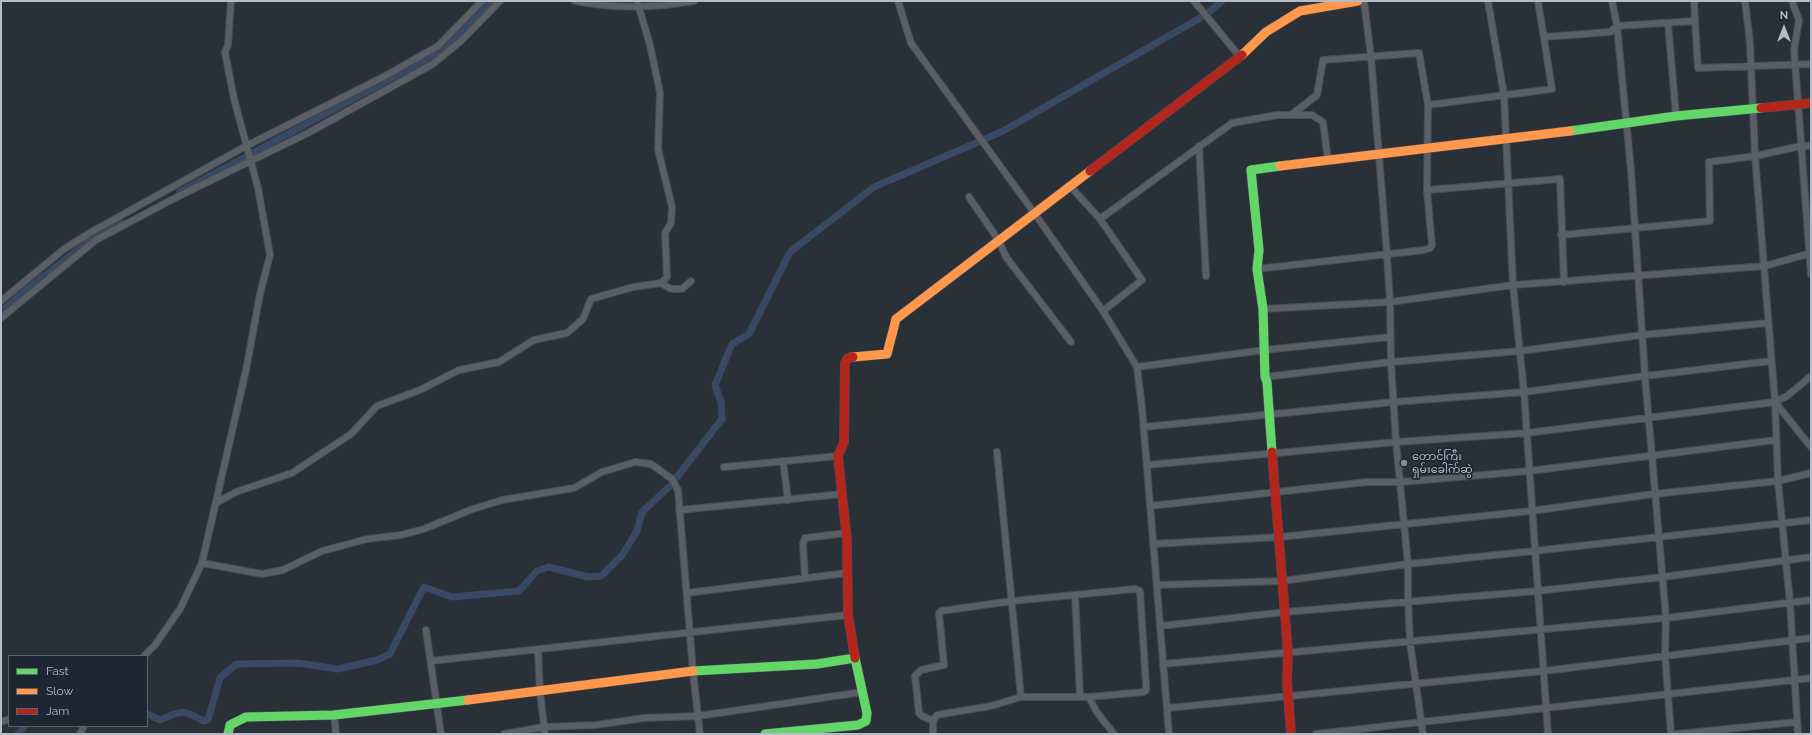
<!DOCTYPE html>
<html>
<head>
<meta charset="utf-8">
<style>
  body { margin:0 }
  #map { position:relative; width:1812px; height:735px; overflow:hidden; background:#2a3038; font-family:Raleway,sans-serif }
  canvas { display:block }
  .frame { position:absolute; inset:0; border:2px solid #b4bcc9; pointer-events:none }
  .legend { position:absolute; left:8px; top:655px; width:140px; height:72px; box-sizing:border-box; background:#1d2633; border:1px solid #59626f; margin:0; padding:5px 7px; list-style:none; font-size:12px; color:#b4bcc9 }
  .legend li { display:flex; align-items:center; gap:8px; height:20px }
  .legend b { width:20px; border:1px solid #59626f }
  .north { position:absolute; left:1764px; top:8px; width:40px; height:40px; -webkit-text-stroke:3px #1d2633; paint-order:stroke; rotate:0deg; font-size:11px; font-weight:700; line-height:16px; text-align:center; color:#b4bcc9 }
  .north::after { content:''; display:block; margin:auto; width:14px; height:18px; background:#b4bcc9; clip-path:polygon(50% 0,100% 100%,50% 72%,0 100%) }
</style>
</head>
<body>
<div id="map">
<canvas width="1812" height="735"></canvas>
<div class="frame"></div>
<ul class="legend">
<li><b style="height:5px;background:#63d668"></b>Fast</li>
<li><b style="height:5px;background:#ff974d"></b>Slow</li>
<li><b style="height:5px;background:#b3261e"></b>Jam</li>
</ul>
<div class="north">N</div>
</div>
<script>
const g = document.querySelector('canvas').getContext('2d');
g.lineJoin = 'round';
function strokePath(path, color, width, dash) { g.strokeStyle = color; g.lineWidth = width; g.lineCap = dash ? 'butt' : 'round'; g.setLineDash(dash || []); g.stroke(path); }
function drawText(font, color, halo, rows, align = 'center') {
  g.font = font + ' Raleway,"Noto Sans Myanmar",sans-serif'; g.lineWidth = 3.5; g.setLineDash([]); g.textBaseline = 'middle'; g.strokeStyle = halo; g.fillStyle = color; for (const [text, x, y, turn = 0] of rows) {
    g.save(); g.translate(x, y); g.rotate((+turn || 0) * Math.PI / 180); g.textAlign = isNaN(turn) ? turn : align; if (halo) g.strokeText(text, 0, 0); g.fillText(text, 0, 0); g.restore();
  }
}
strokePath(new Path2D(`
  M 1209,12 L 1222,1
  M 987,138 L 1003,131 L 1200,18
  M 180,192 L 446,49 L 492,1
  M 1,312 L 25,291 L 93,238 L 121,223
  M 677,477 L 722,419 L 721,402 L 715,385 L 732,344 L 749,334 L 790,252 L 874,187 L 976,143
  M 147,714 L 160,720 C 182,711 182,708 203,721 L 208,720 L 220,678 L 236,664 L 298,663 L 338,669 L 377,660 L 390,654 L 424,587 L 452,597 L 519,591 L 537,571 L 549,567 L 588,577 L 601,576 L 623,554 L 637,531 L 642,512 L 670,486
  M 18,734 L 25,726`), '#384963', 7);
const street = new Path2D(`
  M 575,1 C 618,9 651,8 694,1
  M 637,1 L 650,45 L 660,93 L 658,149 L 672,207 L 671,223 L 665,233 L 667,277 L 661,283
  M 898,1 L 911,43 L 1035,214 L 1103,311 L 1137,367 L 1142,408 L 1169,734
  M 1194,1 L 1240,57
  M 1364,1 L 1371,57 L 1387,255 L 1390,302 L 1391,362 L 1396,442 L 1408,564 L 1408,601 L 1410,642 L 1423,734
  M 1488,1 L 1504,95 L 1513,285 L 1524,392 L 1548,734
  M 1612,1 L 1617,26 L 1631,170 L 1645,376 L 1666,618 L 1665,656 L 1671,734
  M 1745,1 L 1750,43 L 1755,156 L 1775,402 L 1778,481 L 1790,603 L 1798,734
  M 1792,1 L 1799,20 L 1794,50 L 1811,274
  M 1695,21 L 1698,68 L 1811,64
  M 1668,23 L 1676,116
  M 1544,37 L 1610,32 L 1617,26 L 1695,21 L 1694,1
  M 1428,105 L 1552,89 L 1538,1
  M 1199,146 L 1206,276
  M 1070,186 L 1100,219 L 1142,280 L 1103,311
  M 1427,190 L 1560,179 L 1564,282
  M 969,197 L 999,241 L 1006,257 L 1071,342
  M 1100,219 L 1232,123 L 1277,115 L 1312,115 L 1323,122 L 1328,160
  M 1561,235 L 1710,221 L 1709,162 L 1755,156 L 1801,146 L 1811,146
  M 1257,269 L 1424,250 L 1430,248 L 1432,245 L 1427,190 L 1428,105 L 1419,53 L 1323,60 L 1317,95 L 1291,115
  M 1,301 L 64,249 L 95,230 L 246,146 L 385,76 L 438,46 L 482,1
  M 1263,309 L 1390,302 L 1513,285 L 1765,266 L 1811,253
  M 1,318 L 96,240 L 175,198 L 308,133 L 433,64 L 461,41 L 500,1
  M 1137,367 L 1264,350 L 1390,337
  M 1265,377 L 1391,362 L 1520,351 L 1642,335 L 1768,323
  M 1775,402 L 1811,447
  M 1144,427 L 1394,402 L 1524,392 L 1645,376 L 1771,361
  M 997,452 L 1021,697
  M 783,461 L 788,500
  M 1147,465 L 1396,442 L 1527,433 L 1775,402 L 1787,396 L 1811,376
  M 724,467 L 838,456
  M 216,503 L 236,492 L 292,473 L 351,434 L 377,406 L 420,390 L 459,370 L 499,362 L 534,340 L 567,333 L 583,319 L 591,299 L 633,287 L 661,283 L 671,289 L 682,289 L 691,281
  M 1150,506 L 1367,482 L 1401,482 L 1529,471 L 1776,440
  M 679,510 L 843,494
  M 1153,544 L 1280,537 L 1531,511 L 1654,494 L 1778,481 L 1811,473
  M 202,563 L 262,574 L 283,570 L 322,551 L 367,539 L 401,535 L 424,529 L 470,510 L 502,500 L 574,488 L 602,472 L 635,462 L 651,464 L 672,479 L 678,490 L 693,671 L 700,734
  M 805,578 L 803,544 L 805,538 L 846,533
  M 1157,585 L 1282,581 L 1408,564 L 1534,551 L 1811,520
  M 687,593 L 847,573
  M 1075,595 L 1080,696
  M 1160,626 L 1285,612 L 1537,591 L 1663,577 L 1811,557
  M 426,630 L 441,734
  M 538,650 L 540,692 L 545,734
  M 144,656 L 155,645 L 180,609 L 202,563 L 246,370 L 260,294 L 270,255 L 258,188 L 234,99 L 225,52 L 228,45 L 231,1
  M 431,661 L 848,615
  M 1163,664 L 1666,618 L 1811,600
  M 1089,697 L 1096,711 L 1114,734
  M 1168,708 L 1544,671 L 1811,638
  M 334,715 L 336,734
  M 933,721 L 922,716 L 919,713 L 915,676 L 921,670 L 944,665 L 939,613 L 941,611 L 1012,601 L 1135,589 L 1140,591 L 1146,685 L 1146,690 L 1144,692 L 1089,697 L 1021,697 L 991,706 L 937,715 L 933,721 L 933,734
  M 1,722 L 9,719
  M 80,734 L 84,726
  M 504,734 L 544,727 L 596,725 L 644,718 L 698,716 L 863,692
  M 1316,734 L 1811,678
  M 1677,734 L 1797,722`);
const fast = new Path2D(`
  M 1570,131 L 1676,116 L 1761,108
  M 1272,452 L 1267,382 L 1265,377 L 1263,309 L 1257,269 L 1259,250 L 1251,170 L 1280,166
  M 693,671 L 817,664 L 855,658 L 867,713 L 866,721 L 858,725 L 765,734
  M 228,734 L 230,725 L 246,717 L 334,715 L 468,700`);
const slow = new Path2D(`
  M 1242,55 L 1266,32 L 1300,11 L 1358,1
  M 1280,166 L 1570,131
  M 853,357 L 887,354 L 896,319 L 1090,171
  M 468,700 L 693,671`);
const jam = new Path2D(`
  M 1761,108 L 1811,103
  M 1090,171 L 1242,55
  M 853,357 L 848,358 L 845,363 L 844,442 L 838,456 L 847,541 L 848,615 L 855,658
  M 1272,452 L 1288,653 L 1287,681 L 1291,734`);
strokePath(street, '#484c53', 8);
strokePath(fast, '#484c53', 10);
strokePath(slow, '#484c53', 10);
strokePath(jam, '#484c53', 10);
strokePath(street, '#5a5e66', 6);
strokePath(fast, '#63d668', 9);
strokePath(slow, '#ff974d', 9);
strokePath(jam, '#b3261e', 9);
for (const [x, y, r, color] of [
  [1404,463,4,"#848b96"]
]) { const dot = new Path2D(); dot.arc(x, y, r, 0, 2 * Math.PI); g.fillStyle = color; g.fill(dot); strokePath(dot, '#1d2633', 1.5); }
drawText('11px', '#b4bcc9', '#1d2633', [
  ["တောင်ကြီး",1412,457],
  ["ရှမ်းခေါက်ဆွဲ",1412,470]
], 'left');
</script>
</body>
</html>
